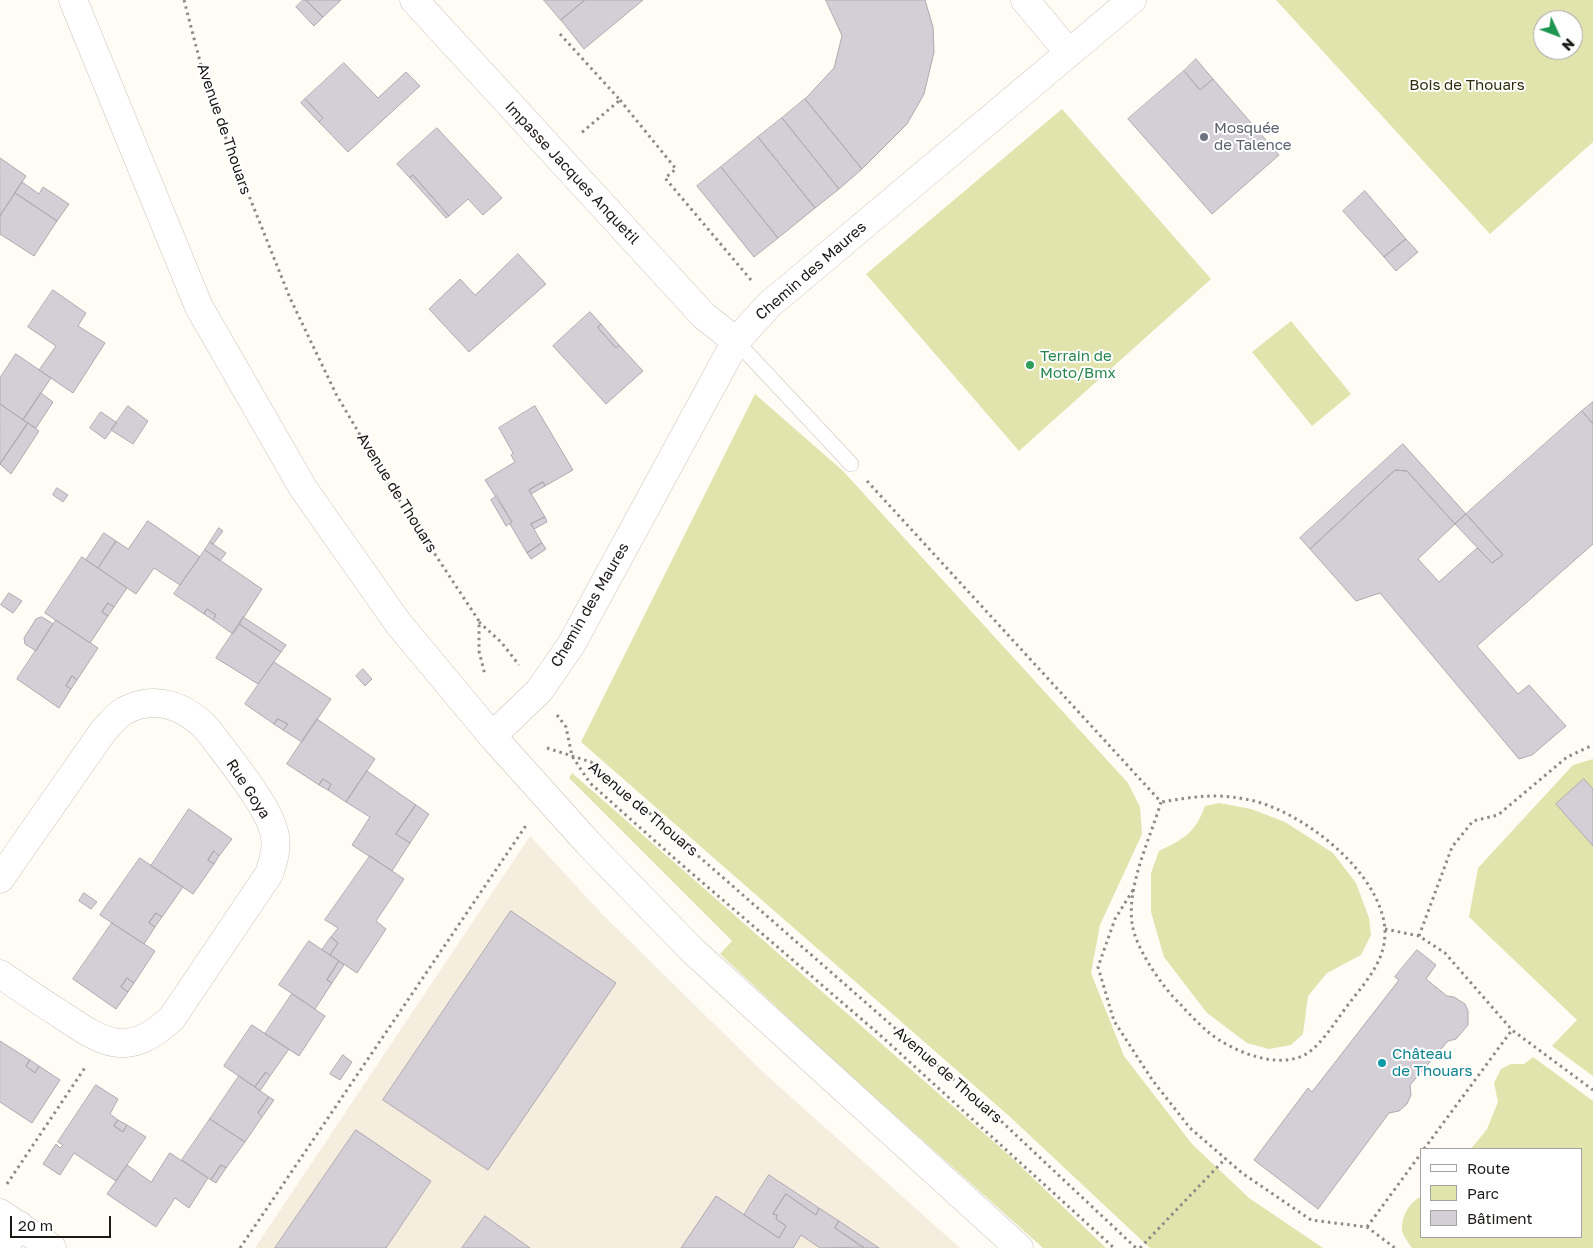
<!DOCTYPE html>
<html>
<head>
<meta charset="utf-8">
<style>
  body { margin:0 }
  #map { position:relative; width:1593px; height:1248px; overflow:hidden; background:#fffbf5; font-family:"Golos Text",sans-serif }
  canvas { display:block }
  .legend { position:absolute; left:1420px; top:1148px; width:162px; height:90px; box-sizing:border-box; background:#fff; border:1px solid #a4a3a2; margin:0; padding:6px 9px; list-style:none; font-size:15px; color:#1b1916 }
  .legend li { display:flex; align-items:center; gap:10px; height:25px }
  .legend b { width:25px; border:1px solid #a4a3a2 }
  .north { position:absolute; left:1533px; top:10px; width:50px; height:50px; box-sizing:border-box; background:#fff; border:1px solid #a4a3a2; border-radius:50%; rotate:133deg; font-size:14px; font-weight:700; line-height:20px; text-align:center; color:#1b1916 }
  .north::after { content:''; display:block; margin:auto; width:18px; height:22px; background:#1e9652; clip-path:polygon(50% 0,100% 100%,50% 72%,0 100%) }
  .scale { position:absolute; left:10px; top:1216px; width:101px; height:22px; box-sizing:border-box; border:2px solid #1b1916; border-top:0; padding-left:6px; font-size:15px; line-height:18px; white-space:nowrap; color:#1b1916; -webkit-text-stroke:4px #fff; paint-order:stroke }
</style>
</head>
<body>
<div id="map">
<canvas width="1593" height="1248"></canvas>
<ul class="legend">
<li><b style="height:6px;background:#fff"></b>Route</li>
<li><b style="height:14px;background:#e1e4ad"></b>Parc</li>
<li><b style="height:14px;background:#d4cfd6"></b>Bâtiment</li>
</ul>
<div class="north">N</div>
<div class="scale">20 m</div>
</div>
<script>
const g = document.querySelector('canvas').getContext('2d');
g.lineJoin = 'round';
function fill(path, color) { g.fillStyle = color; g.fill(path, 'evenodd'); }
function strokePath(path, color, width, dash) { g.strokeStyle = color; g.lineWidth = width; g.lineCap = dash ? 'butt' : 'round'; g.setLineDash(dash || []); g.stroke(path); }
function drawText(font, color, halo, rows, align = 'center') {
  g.font = font + ' "Golos Text",sans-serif'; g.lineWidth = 4; g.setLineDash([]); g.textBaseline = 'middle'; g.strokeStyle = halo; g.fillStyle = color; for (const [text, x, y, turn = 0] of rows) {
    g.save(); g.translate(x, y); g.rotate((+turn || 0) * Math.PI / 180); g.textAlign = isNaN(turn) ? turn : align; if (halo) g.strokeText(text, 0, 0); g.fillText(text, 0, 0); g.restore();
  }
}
fill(new Path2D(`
  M 530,836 L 601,913 L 765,1074 L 960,1248 L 255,1248 Z`), '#f5edde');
fill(new Path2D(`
  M 1276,0 L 1593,0 L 1593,142 L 1490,234 ZM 1543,20 L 1573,20 L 1573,50 L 1543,50 Z
  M 1062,109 L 1211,279 L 1019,451 L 866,274 Z
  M 1291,321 L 1351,394 L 1312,426 L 1252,352 Z
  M 755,394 L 843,471 L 1128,783 L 1140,807 L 1142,834 L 1100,925 L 1091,973 L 1124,1056 L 1192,1144 L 1249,1198 L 1323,1248 L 1150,1248 L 1008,1115 L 581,742 Z
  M 1593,759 L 1593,1076 L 1552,1046 L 1577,1020 L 1469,917 L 1478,868 L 1573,765 Z
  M 572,773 L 1010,1156 L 1106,1248 L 1043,1248 L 829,1056 L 720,954 L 732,941 L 569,778 Z
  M 1219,803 L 1251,809 L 1285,822 L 1333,853 L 1356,883 L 1369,918 L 1371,935 L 1361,955 L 1327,973 L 1308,996 L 1303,1034 L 1291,1045 L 1269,1049 L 1247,1043 L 1207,1013 L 1164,957 L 1151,912 L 1151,873 L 1159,851 C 1184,839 1195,833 1205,806 Z
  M 1533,1057 L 1593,1101 L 1593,1248 L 1412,1248 C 1409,1244 1405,1238 1403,1234 C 1399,1219 1409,1202 1422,1196 L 1422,1237 L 1582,1237 L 1582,1149 L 1471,1149 L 1487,1129 L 1498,1102 L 1494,1083 L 1501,1069 L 1511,1064 L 1524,1064 Z`), '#e1e4ad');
const building = new Path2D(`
  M 303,0 L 306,0 L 323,17 L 314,26 L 296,7 Z
  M 306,0 L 341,0 L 323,17 Z
  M 544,0 L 585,0 L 561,20 Z
  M 585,0 L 643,0 L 584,49 L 561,20 Z
  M 826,0 L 925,0 L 933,27 L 934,52 L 924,94 L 907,124 L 862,169 L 805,99 L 834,68 L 842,36 Z
  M 1196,59 L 1213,79 L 1200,90 L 1184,71 Z
  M 344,63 L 378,98 L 406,72 L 420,86 L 348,152 L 319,122 L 323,118 L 305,99 Z
  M 1184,71 L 1200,90 L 1213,79 L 1279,155 L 1212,214 L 1128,119 Z
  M 305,99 L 323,118 L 319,122 L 301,103 Z
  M 805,99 L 862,169 L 839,189 L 782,118 Z
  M 782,118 L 839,189 L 815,208 L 758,137 Z
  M 437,128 L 502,198 L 483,215 L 468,199 L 449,216 L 413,175 L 410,178 L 397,164 Z
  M 758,137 L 815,208 L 778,238 L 721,167 Z
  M 0,158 L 26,176 L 0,216 Z
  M 721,167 L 778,238 L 754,257 L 697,186 Z
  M 413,175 L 449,216 L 446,218 L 410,178 Z
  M 22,182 L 39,194 L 43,187 L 69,204 L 57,221 L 15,193 Z
  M 1365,191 L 1406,239 L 1384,257 L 1343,211 Z
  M 15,193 L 57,221 L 34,256 L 0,234 L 0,216 Z
  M 1406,239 L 1418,252 L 1396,271 L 1384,257 Z
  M 518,254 L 546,284 L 469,352 L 429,309 L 460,279 L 475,295 Z
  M 53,290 L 86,313 L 78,326 L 105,343 L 73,393 L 39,370 L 56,346 L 28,327 Z
  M 590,312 L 601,324 L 598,328 L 616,348 L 619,345 L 643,371 L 606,404 L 553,346 Z
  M 601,324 L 619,345 L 616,348 L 598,328 Z
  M 16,354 L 51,378 L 23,420 L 0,404 L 0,378 Z
  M 41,393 L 53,402 L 36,428 L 23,420 Z
  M 1593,402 L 1593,424 L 1582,411 Z
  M 0,404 L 28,423 L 0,464 Z
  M 128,406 L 148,421 L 133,444 L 111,430 Z
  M 535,406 L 573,470 L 545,486 L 543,482 L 529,490 L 545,517 L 531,524 L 542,543 L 527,553 L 510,524 L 512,522 L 485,480 L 515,462 L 511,455 L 513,453 L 499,428 Z
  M 1582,411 L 1593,424 L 1593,544 L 1477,646 L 1518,694 L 1529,685 L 1566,726 L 1532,755 L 1519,759 L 1380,593 L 1356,601 L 1310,549 L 1395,470 L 1407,471 L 1455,524 L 1418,559 L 1439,582 L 1477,548 L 1492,563 L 1503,555 L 1466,514 Z
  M 101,412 L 117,423 L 105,439 L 90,428 Z
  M 28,423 L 39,431 L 11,474 L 0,464 Z
  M 1403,444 L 1466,514 L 1455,524 L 1407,471 L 1395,470 L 1310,549 L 1300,538 Z
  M 543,482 L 545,486 L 531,494 L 529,490 Z
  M 57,488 L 68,495 L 63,502 L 53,495 Z
  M 497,496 L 512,522 L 506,526 L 491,500 Z
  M 1466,514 L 1503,555 L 1492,563 L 1455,524 Z
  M 545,517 L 547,522 L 534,529 L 531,524 Z
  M 148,521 L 200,557 L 180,585 L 154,568 L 136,594 L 98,568 L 116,541 L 128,549 Z
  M 219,528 L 223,531 L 213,544 L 210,542 Z
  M 104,533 L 116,541 L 98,568 L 86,560 Z
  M 210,542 L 226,553 L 220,561 L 205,550 Z
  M 542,543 L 546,549 L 531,559 L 527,553 Z
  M 205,550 L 262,589 L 233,634 L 213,620 L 216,615 L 207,609 L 204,614 L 174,594 Z
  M 82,557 L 127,588 L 114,607 L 108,603 L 102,612 L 108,616 L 90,643 L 45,613 Z
  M 9,593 L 22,601 L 13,613 L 1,605 Z
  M 108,603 L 114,607 L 108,616 L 102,612 Z
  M 207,609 L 216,615 L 213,620 L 204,614 Z
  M 42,617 L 53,624 L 36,651 L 25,644 L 24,638 L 36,619 Z
  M 243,617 L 286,645 L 281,652 L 239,624 Z
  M 56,620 L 98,648 L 77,680 L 72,676 L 66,686 L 71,689 L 59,708 L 17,679 Z
  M 239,624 L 281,652 L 258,684 L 216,658 Z
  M 274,662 L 331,699 L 302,742 L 283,730 L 288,724 L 278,719 L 274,724 L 245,704 Z
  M 363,669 L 372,679 L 365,686 L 356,676 Z
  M 72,676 L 77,680 L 71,689 L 66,686 Z
  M 278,719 L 288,724 L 283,730 L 274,724 Z
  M 317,719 L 375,759 L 346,802 L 328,790 L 331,784 L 323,779 L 319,785 L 287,764 Z
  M 367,771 L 416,805 L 396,834 L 410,843 L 392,871 L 352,845 L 370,817 L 346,802 Z
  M 323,779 L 331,784 L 328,790 L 319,785 Z
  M 1584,779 L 1593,789 L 1593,846 L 1556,804 Z
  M 416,805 L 429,814 L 410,843 L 396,834 Z
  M 189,809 L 232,839 L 219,856 L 214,851 L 208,860 L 214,864 L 193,894 L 151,866 Z
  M 214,851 L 219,856 L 214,864 L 208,860 Z
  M 370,856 L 404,879 L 376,921 L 386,929 L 357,973 L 330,955 L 338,943 L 331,937 L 338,928 L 325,920 Z
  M 140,858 L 183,887 L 162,917 L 156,913 L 149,923 L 155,927 L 144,944 L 100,915 Z
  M 84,893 L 97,902 L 91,909 L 79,901 Z
  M 511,911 L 616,983 L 488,1170 L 383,1100 Z
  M 156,913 L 162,917 L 155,927 L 149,923 Z
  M 112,923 L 155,951 L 134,983 L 127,978 L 121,987 L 128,992 L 116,1009 L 73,979 Z
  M 331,937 L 338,943 L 330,955 L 322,950 Z
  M 309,941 L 339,961 L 327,980 L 332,983 L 315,1009 L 279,985 Z
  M 1417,950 L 1436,965 L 1426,979 L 1447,996 L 1454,997 L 1465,1004 L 1468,1011 L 1468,1025 L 1456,1039 L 1448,1041 L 1410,1085 L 1411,1095 L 1407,1104 L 1399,1111 L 1389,1113 L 1318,1209 L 1254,1160 L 1308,1088 L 1312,1092 L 1399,980 L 1395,977 Z
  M 339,961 L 344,965 L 332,983 L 327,980 Z
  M 127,978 L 134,983 L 128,992 L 121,987 Z
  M 292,994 L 325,1016 L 299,1056 L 265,1034 Z
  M 252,1025 L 289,1049 L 270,1076 L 266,1072 L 255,1087 L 224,1066 Z
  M 0,1041 L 30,1060 L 26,1066 L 35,1073 L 39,1066 L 60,1080 L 32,1123 L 0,1102 Z
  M 343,1055 L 352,1062 L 340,1080 L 330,1074 Z
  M 30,1060 L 39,1066 L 35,1073 L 26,1066 Z
  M 266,1072 L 270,1076 L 260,1091 L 255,1087 Z
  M 239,1076 L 269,1097 L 258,1113 L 262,1117 L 245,1142 L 210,1119 Z
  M 96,1085 L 118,1099 L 110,1114 L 118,1120 L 114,1126 L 123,1132 L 127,1125 L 146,1137 L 116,1181 L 74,1153 L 60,1175 L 43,1164 L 56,1144 L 60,1148 L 63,1145 L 58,1142 Z
  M 269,1097 L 274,1100 L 262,1117 L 258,1113 Z
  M 210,1119 L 245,1142 L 226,1168 L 221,1165 L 211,1180 L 182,1160 Z
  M 118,1120 L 127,1125 L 123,1132 L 114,1126 Z
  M 356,1130 L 431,1181 L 386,1248 L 275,1248 Z
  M 170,1153 L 208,1178 L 189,1208 L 175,1198 L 156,1227 L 107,1194 L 127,1165 L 151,1182 Z
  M 221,1165 L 226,1168 L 216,1183 L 211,1180 Z
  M 769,1175 L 819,1208 L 816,1215 L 786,1194 L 773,1214 L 777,1215 L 776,1219 L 786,1226 L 779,1238 L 744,1215 Z
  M 786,1194 L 816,1215 L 819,1208 L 839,1221 L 835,1228 L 864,1247 L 820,1248 L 801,1235 L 793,1248 L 681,1248 L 716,1196 L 779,1238 L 786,1226 L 776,1219 L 777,1215 L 773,1214 Z
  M 485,1216 L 530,1248 L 462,1248 Z
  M 839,1221 L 879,1248 L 863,1248 L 835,1228 Z`);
fill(building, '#d4cfd6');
strokePath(building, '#afa9b0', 1);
const lane = new Path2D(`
  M 736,341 L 851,464`);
const street = new Path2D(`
  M 414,0 L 704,316 L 736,341
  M 1025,0 L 1069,53
  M 492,736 L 539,691 L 571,645 L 736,341 L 770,304 L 1132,0
  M 0,879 L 104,730 C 110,724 117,715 124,711 C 156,694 185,706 208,730 C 226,755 272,809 275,837 C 277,850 273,862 269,874 L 172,1018 C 126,1061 102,1042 57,1012 C 38,1000 19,987 0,974
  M 0,1213 L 52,1248
  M 4,1248 L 19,1225`);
const secondary = new Path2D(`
  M 73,0 L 199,307 L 303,488 L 398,623 L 492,736 L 588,843 L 693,951 L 1019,1248`);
strokePath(lane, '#c9c5bd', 16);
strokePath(street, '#c9c5bd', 29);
strokePath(secondary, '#c9c5bd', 29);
strokePath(new Path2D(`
  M 184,0 L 209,96 L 290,298 L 336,394 L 390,486 L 479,621 L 479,651 L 485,675
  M 560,34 L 620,100 L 580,134
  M 620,100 L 676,169 L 665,178 L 751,280
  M 867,481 L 1161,802 C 1150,839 1127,885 1132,923 C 1135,948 1163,988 1181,1005 C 1189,1014 1198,1023 1207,1031 C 1232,1052 1286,1075 1314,1048 C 1328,1035 1339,1016 1351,1001 C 1368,979 1386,959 1385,930 C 1381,871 1299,808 1245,799 C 1212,793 1194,797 1161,802
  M 479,622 L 501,642 L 519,665
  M 557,715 L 566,727 L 572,756 L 590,783 L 674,858 L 880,1035 L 1114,1248
  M 547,748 L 591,762 L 1001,1121 L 1136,1248
  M 1133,890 L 1115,919 L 1098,967 L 1114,1021 L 1153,1081 L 1190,1128 L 1242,1173 L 1311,1220 L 1367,1227 L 1395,1248
  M 1385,929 L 1419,936 L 1445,953 L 1512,1030 L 1593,1090
  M 1419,936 L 1452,847 L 1473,821 L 1498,815 L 1567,757 L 1593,745
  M 1424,1149 L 1512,1030
  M 7,1184 L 86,1066
  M 1367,1227 L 1422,1152
  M 240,1248 L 527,824
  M 1140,1248 L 1226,1158`), '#8e8b86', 3, [2.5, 4]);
strokePath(lane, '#fff', 15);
strokePath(street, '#fff', 28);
strokePath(secondary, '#fff', 28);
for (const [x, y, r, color] of [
  [1204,137,5,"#6b7280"],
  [1030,365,5,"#2e9e5b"],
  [1382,1063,5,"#0f9aa8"]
]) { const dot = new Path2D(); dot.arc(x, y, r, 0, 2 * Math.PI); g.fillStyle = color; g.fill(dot); strokePath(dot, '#fff', 2); }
drawText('15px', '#2d2d0c', '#fff', [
  ["Bois de Thouars",1467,85]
]);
drawText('15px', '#5b616d', '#fff', [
  ["Mosquée",1214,128],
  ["de Talence",1214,145]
], 'left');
drawText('15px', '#1b1916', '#fff', [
  ["Avenue de Thouars",224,129,71],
  ["Impasse Jacques Anquetil",572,173,47],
  ["Chemin des Maures",811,271,-41],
  ["Avenue de Thouars",397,493,58],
  ["Chemin des Maures",590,605,-60],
  ["Rue Goya",248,789,57],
  ["Avenue de Thouars",643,809,40],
  ["Avenue de Thouars",948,1075,41]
]);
drawText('15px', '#27864d', '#fff', [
  ["Terrain de",1040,356],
  ["Moto/Bmx",1040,373]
], 'left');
drawText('15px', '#0d838f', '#fff', [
  ["Château",1392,1054],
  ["de Thouars",1392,1071]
], 'left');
</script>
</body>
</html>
